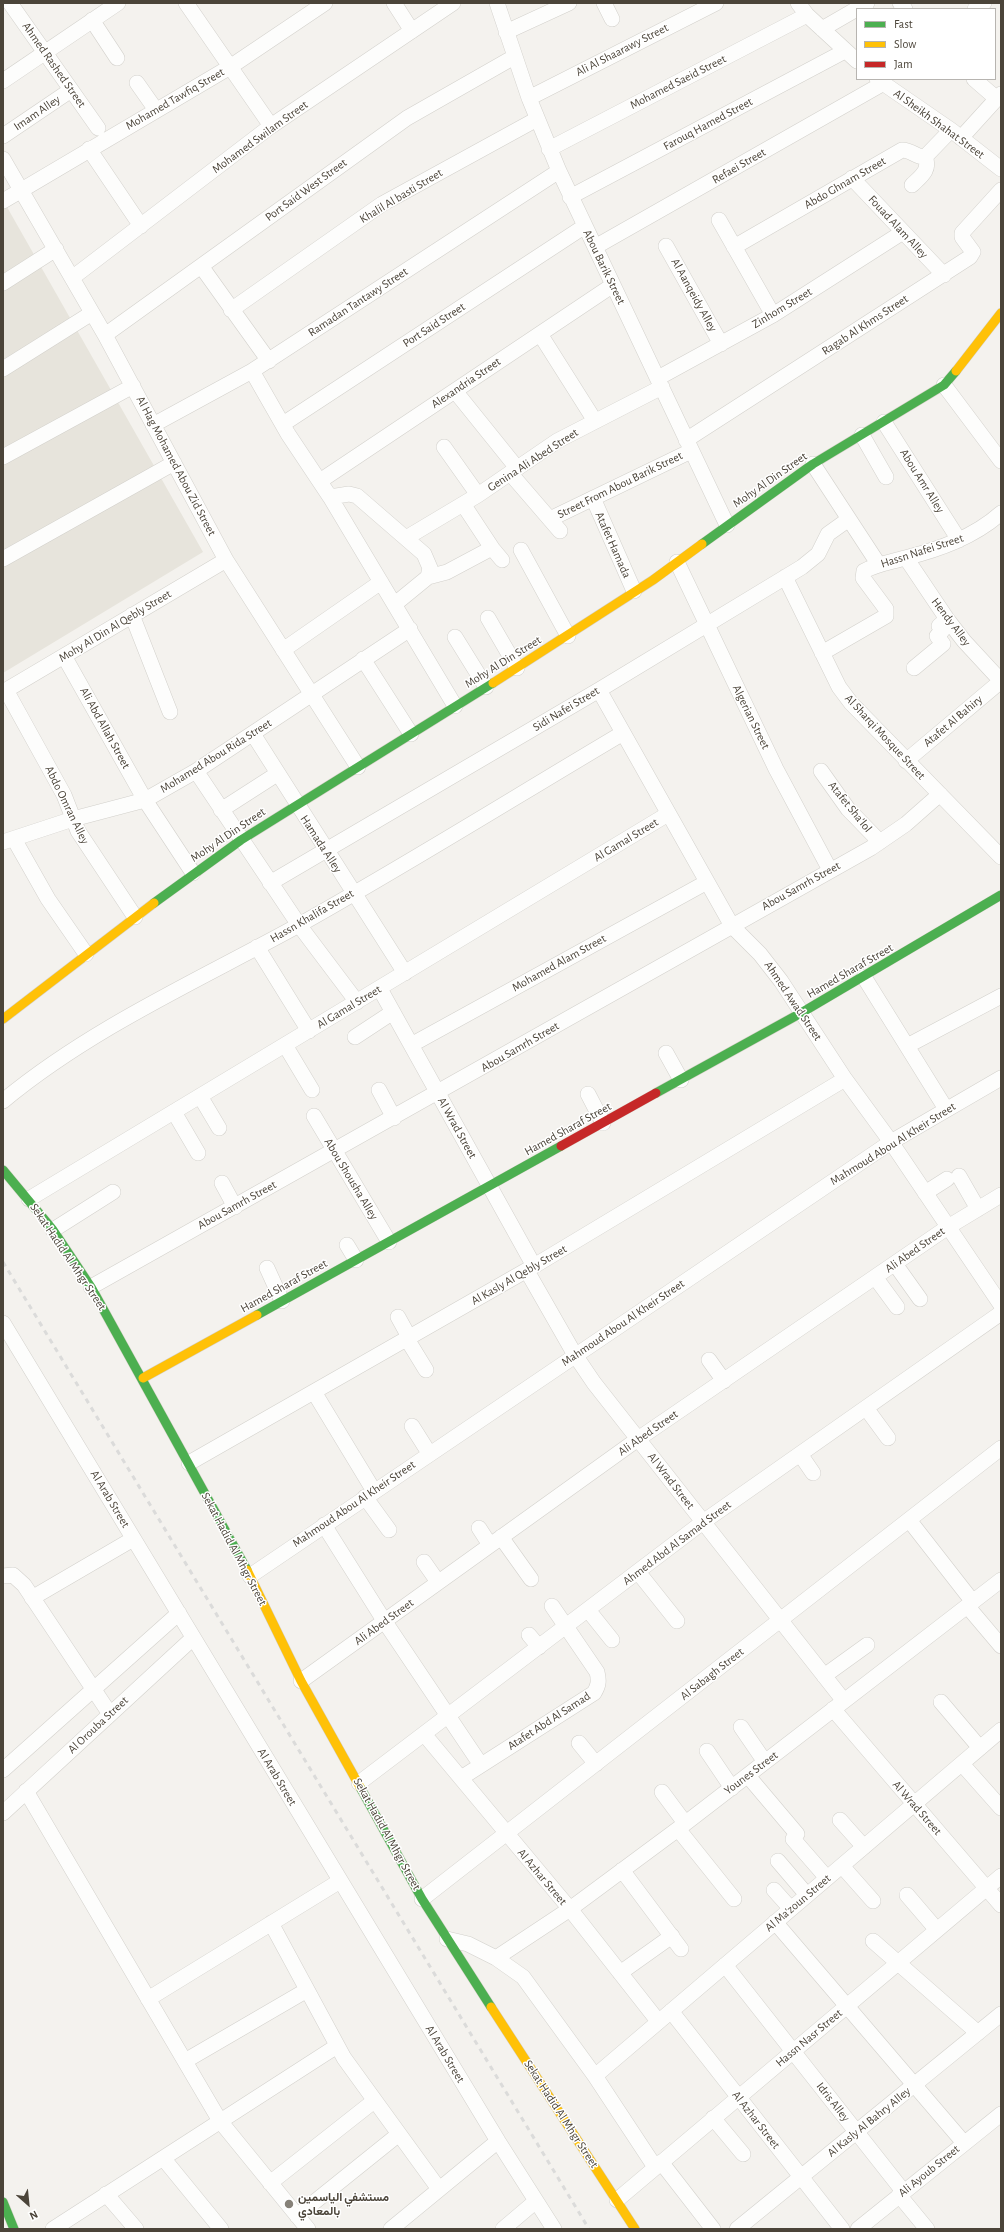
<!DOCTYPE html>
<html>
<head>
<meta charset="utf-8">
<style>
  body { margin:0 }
  #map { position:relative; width:1004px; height:2232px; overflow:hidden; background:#f4f2ee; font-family:"Alegreya Sans",sans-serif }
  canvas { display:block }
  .frame { position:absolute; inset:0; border:4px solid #4b4439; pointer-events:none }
  .legend { position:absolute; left:856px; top:8px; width:140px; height:72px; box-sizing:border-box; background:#fff; border:1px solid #b7b4b0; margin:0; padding:5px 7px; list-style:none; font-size:12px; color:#4b4439 }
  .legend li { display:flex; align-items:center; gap:8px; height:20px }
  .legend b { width:20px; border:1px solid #b7b4b0 }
  .north { position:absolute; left:8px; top:2184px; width:40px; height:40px; -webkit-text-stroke:3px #fff; paint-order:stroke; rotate:153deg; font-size:11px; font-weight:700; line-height:16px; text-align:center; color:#4b4439 }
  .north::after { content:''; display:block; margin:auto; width:14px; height:18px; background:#4b4439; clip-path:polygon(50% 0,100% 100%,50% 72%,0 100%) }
</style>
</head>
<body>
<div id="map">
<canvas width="1004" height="2232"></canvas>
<div class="frame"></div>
<ul class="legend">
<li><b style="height:5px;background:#4caf50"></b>Fast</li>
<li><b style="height:5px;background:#ffc107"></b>Slow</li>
<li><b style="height:5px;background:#c62828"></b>Jam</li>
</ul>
<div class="north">N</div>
</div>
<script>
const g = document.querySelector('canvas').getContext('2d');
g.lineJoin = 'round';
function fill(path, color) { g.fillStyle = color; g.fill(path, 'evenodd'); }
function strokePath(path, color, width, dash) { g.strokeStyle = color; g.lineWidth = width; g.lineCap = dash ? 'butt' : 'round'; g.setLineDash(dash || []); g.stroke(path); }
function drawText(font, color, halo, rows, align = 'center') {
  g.font = font + ' "Alegreya Sans",Vazirmatn,sans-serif'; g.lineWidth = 3; g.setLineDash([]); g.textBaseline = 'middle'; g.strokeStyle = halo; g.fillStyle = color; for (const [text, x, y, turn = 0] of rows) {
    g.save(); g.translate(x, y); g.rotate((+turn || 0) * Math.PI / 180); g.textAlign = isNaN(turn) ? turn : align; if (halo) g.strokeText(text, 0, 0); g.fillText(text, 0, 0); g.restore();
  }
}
fill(new Path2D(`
  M 3,200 L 203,552 L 3,673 Z`), '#e7e4dc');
const street = new Path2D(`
  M 10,3 L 98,128
  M 186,3 L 271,126
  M 394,3 L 412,31
  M 497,3 L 529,98 L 559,171 L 727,525
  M 604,3 L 612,19
  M 798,3 L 807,15 L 857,61
  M 900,3 L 905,9
  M 975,9 L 984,3
  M 92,20 L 117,58
  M 822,29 L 867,3
  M 506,32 L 569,3
  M 877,79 L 951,130 L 1001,169
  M 974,79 L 997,99
  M 3,81 L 118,3
  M 137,83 L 156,110
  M 529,98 L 716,3
  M 3,136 L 71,90
  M 961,138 L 1001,94
  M 89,149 L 141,226
  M 549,149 L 807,15
  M 3,159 L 105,335 L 226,560 L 358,767
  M 852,178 L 944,275
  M 912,185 C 920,177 931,170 925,157
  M 570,197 L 845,51
  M 3,201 L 230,67 L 325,3
  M 719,220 L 773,315
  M 666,246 L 721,344
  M 595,247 L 882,84
  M 734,247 L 902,150 C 912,150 917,158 925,157 L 951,130
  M 201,266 L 269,361
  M 72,278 L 271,126 L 453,3
  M 3,283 L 56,249
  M 231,310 L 382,204 L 537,119
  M 540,334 L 595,421
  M 105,335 L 407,118 L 514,57
  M 3,369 L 92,313
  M 252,371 L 288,434 L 330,497 L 455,706
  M 658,378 L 773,315 L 903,232
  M 944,385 L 1001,461
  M 455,391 L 517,468
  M 884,422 L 959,540
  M 283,424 L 585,226
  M 153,425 L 252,371 L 559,171
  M 862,435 L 886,477
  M 686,440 L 970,257 L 973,252 L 962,237 L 962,233 L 1001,190
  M 444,447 L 478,495
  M 3,457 L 133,386
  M 813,464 L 879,565
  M 510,473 L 560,531
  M 320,481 L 613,285
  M 330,497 L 349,494 L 357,496 L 424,554 L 430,568 L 428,577 L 395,604
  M 593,498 L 634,591
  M 550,519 L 691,451
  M 406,538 L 478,495 L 557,441 L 662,387
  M 492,548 L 502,560
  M 521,550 L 568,636
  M 906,558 L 947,619 L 964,641 L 1001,681
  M 3,559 L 174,463
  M 677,562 L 776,769 L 830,870
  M 428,577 L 447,572 L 492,548 L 463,504
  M 785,577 L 839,687 L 851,703 L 1001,857
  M 132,615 L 170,712
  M 488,618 L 517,668
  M 455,637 L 486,687
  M 283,650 L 381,582
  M 822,653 L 886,616 L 886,609 L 863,578 L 864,571 C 877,564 891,562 905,558 C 940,549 974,537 1001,513
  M 64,656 L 145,800 L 193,873
  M 363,659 L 411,734
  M 914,668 L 943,644 L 937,636 L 942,631 L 939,626 L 947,619
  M 6,690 L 64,795 L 78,831 L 135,917
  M 599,690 L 732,926 L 760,954 L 781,981 L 845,1079 L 891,1142 L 1001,1305
  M 3,692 L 226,560
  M 253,734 L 405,973
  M 906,761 L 1001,681
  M 196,771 L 299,925 L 357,1002
  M 821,771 L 848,809 L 880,842
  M 221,810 L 277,774
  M 14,839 L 48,899 L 86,954
  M 3,842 L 73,819 L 145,800 L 196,771 L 410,629
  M 270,883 L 599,690 L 802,567 L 818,554 L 828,534 L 849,519
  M 257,947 L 309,1031
  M 864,977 L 946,1109
  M 380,989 L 534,1266
  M 355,1037 L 393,1012
  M 285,1045 L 312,1090
  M 411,1045 L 707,882
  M 907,1046 L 1001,996
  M 666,1053 L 681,1080
  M 379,1090 L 394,1118
  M 588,1094 L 603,1123
  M 200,1096 L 219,1128
  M 3,1101 C 91,1028 199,980 299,925 C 408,864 515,797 623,733
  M 174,1112 L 198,1153
  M 314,1116 L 389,1242
  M 959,1176 L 978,1209
  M 222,1183 L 235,1207
  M 925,1193 L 947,1179
  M 29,1199 L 668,814
  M 53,1230 L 113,1192
  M 347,1245 L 356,1260
  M 895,1264 L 920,1299
  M 267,1268 L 282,1301
  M 527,1271 L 575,1355 L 594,1383 L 844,1701
  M 875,1277 L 897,1307
  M 91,1287 L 871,848 L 906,824 L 940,794
  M 398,1317 L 409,1337
  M 3,1323 L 498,2141 L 554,2229
  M 407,1339 L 426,1370
  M 709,1360 L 724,1381
  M 314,1392 L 374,1491
  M 866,1408 L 888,1438
  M 412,1426 L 429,1453
  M 800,1454 L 813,1473
  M 189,1463 L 534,1266 L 845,1079
  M 365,1497 L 389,1530
  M 909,1520 L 973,1602
  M 324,1525 L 385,1622 L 481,1765
  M 479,1528 L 490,1545
  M 501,1537 L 531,1579
  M 424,1562 L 438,1582
  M 638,1572 L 677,1621
  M 3,1576 L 13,1575 L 24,1585 L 110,1714
  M 250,1576 L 891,1142 L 1001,1078
  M 32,1598 L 133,1539
  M 968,1607 L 1001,1646
  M 588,1610 L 612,1640
  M 529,1635 L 539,1647
  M 824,1676 L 867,1645
  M 301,1681 L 638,1439 L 948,1227 L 1001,1195
  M 941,1702 L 980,1748
  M 833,1709 L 1001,1905
  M 741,1727 L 765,1762
  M 424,1734 L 570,1909 L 658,2021
  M 579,1743 L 596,1764
  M 707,1751 L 732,1788
  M 962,1764 L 1001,1808
  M 3,1770 L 179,1613
  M 748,1776 L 797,1834 L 793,1839 L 827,1878
  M 461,1778 L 594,1693 C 599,1685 599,1680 597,1672 L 552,1606
  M 359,1783 L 703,1522 L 1001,1313
  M 26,1791 L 220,2121 L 308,2229
  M 662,1792 L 685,1823
  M 3,1813 L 193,1638
  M 840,1820 L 864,1847
  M 678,1829 L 734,1899
  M 778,1861 L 807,1895
  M 842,1866 L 873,1901
  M 622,1870 L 681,1949
  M 774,1890 L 791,1909
  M 907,1895 L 937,1930
  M 422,1899 L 1001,1448
  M 775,1922 L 964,2143
  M 271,1923 L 344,2058 L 439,2189
  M 447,1939 L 468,1944 L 496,1958 L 523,1977 L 595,2076 L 655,2167
  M 873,1941 L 978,2033
  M 496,1958 L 570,1909 L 678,1829 L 1001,1580
  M 725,1965 L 903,2191
  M 620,1973 L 672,1936
  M 148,1999 L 340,1881
  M 671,2011 L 842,2229
  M 185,2061 L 307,1990
  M 595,2076 L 1001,1730
  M 713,2118 L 743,2154
  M 163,2158 L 221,2229
  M 661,2162 L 713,2229
  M 270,2183 L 374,2101
  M 106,2194 L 136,2229
  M 899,2195 L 927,2229
  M 617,2200 L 1001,1876
  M 297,2216 L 399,2134
  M 53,2229 L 337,2046
  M 391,2229 L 498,2141
  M 503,2229 L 536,2201
  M 737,2229 L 1001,2014
  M 858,2229 L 1001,2114`);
const fast = new Path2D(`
  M 702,544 L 813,464 L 944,385 L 956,371
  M 154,903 L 241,840 L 493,683
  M 656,1093 L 801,1013 L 1001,895
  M 3,1170 L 53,1230 L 91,1287 L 247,1570
  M 257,1315 L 561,1146
  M 360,1787 L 422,1899 L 491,2007
  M 3,2202 L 14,2229`);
const slow = new Path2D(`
  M 956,371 L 1001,313
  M 493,683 L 653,580 L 702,544
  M 3,1019 L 154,903
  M 143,1378 L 257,1315
  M 247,1570 L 301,1681 L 360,1787
  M 491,2007 L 635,2229`);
const jam = new Path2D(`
  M 561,1146 L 656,1093`);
strokePath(street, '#d2d0cb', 16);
strokePath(fast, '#d3cfc5', 10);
strokePath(slow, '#d3cfc5', 10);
strokePath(jam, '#d3cfc5', 10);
strokePath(street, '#fdfdfc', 15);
strokePath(fast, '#4caf50', 9);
strokePath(slow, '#ffc107', 9);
strokePath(jam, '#c62828', 9);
strokePath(new Path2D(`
  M 3,1262 L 589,2229`), '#dbdbda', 3, [5, 5]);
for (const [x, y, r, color] of [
  [289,2204,5,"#868178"]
]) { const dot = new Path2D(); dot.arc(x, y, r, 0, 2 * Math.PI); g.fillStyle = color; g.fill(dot); strokePath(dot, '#fff', 1.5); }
drawText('12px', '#4b4439', '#fff', [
  ["Ali Al Shaarawy Street",622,50,-27],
  ["Ahmed Rashed Street",54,65,55],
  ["Mohamed Saeid Street",678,82,-27],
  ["Mohamed Tawfiq Street",175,99,-30],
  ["Imam Alley",37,113,-34],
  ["Farouq Hamed Street",708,124,-28],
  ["Al Sheikh Shahat Street",939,124,36],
  ["Mohamed Swilam Street",260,137,-36],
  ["Refaei Street",739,166,-30],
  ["Abdo Ghnam Street",845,183,-30],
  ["Port Said West Street",306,190,-36],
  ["Khalil Al basti Street",401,196,-31],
  ["Fouad Alam Alley",898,227,47],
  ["Abou Barik Street",604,267,64],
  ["Al Aanqeidy Alley",694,295,61],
  ["Ramadan Tantawy Street",358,302,-33],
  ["Zinhom Street",782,308,-31],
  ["Port Said Street",434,325,-33],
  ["Ragab Al Khms Street",865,325,-33],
  ["Alexandria Street",466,383,-34],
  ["Genina Ali Abed Street",533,460,-33],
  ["Al Hag Mohamed Abou Zid Street",176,466,62],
  ["Mohy Al Din Street",770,480,-35],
  ["Abou Amr Alley",922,481,58],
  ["Street From Abou Barik Street",620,485,-26],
  ["Atafet Hamada",613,545,66],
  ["Hassn Nafei Street",922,551,-18],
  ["Hendy Alley",951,622,53],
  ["Mohy Al Din Al Qebly Street",115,626,-31],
  ["Mohy Al Din Street",503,662,-32],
  ["Sidi Nafei Street",566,709,-31],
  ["Algerian Street",751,717,64],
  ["Atafet Al Bahiry",953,721,-40],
  ["Ali Abd Allah Street",105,728,61],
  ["Al Sharqi Mosque Street",885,737,47],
  ["Mohamed Abou Rida Street",216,756,-32],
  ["Abdo Omran Alley",67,805,64],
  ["Atafet Sha'lol",850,807,51],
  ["Mohy Al Din Street",228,835,-34],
  ["Al Gamal Street",626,840,-31],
  ["Hamada Alley",321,844,57],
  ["Abou Samrh Street",801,886,-29],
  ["Hassn Khalifa Street",312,916,-30],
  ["Mohamed Alam Street",559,963,-29],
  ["Hamed Sharaf Street",850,971,-30],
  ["Ahmed Awad Street",793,1001,56],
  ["Al Gamal Street",349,1007,-31],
  ["Abou Samrh Street",520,1047,-30],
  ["Al Wrad Street",457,1128,61],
  ["Hamed Sharaf Street",568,1129,-29],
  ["Mahmoud Abou Al Kheir Street",893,1144,-32],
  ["Abou Shousha Alley",351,1179,59],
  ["Abou Samrh Street",237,1205,-29],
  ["Ali Abed Street",915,1250,-35],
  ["Sekat Hadid Al Mhgr Street",68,1257,56],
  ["Al Kasly Al Qebly Street",519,1275,-30],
  ["Hamed Sharaf Street",284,1286,-29],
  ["Mahmoud Abou Al Kheir Street",623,1323,-34],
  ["Ali Abed Street",648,1433,-35],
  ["Al Wrad Street",671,1481,52],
  ["Al Arab Street",110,1499,59],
  ["Mahmoud Abou Al Kheir Street",354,1504,-34],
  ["Ahmed Abd Al Samad Street",677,1543,-37],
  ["Sekat Hadid Al Mhgr Street",234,1549,62],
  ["Ali Abed Street",384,1622,-36],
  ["Al Sabagh Street",712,1674,-38],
  ["Atafet Abd Al Samad",549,1721,-33],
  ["Al Orouba Street",98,1725,-43],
  ["Younes Street",751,1773,-37],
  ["Al Arab Street",277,1777,59],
  ["Al Wrad Street",917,1808,49],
  ["Sekat Hadid Al Mhgr Street",387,1834,61],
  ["Al Azhar Street",542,1877,50],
  ["Al Ma'zoun Street",798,1903,-40],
  ["Hassn Nasr Street",809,2038,-40],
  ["Al Arab Street",445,2054,59],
  ["Idris Alley",833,2102,52],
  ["Sekat Hadid Al Mhgr Street",561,2114,57],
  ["Al Azhar Street",756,2120,52],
  ["Al Kasly Al Bahry Alley",869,2122,-39],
  ["Ali Ayoub Street",929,2171,-39]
]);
drawText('bold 12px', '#4b4439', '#fff', [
  ["مستشفي الياسمين",298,2197],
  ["بالمعادي",298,2211]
], 'left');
</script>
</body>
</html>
